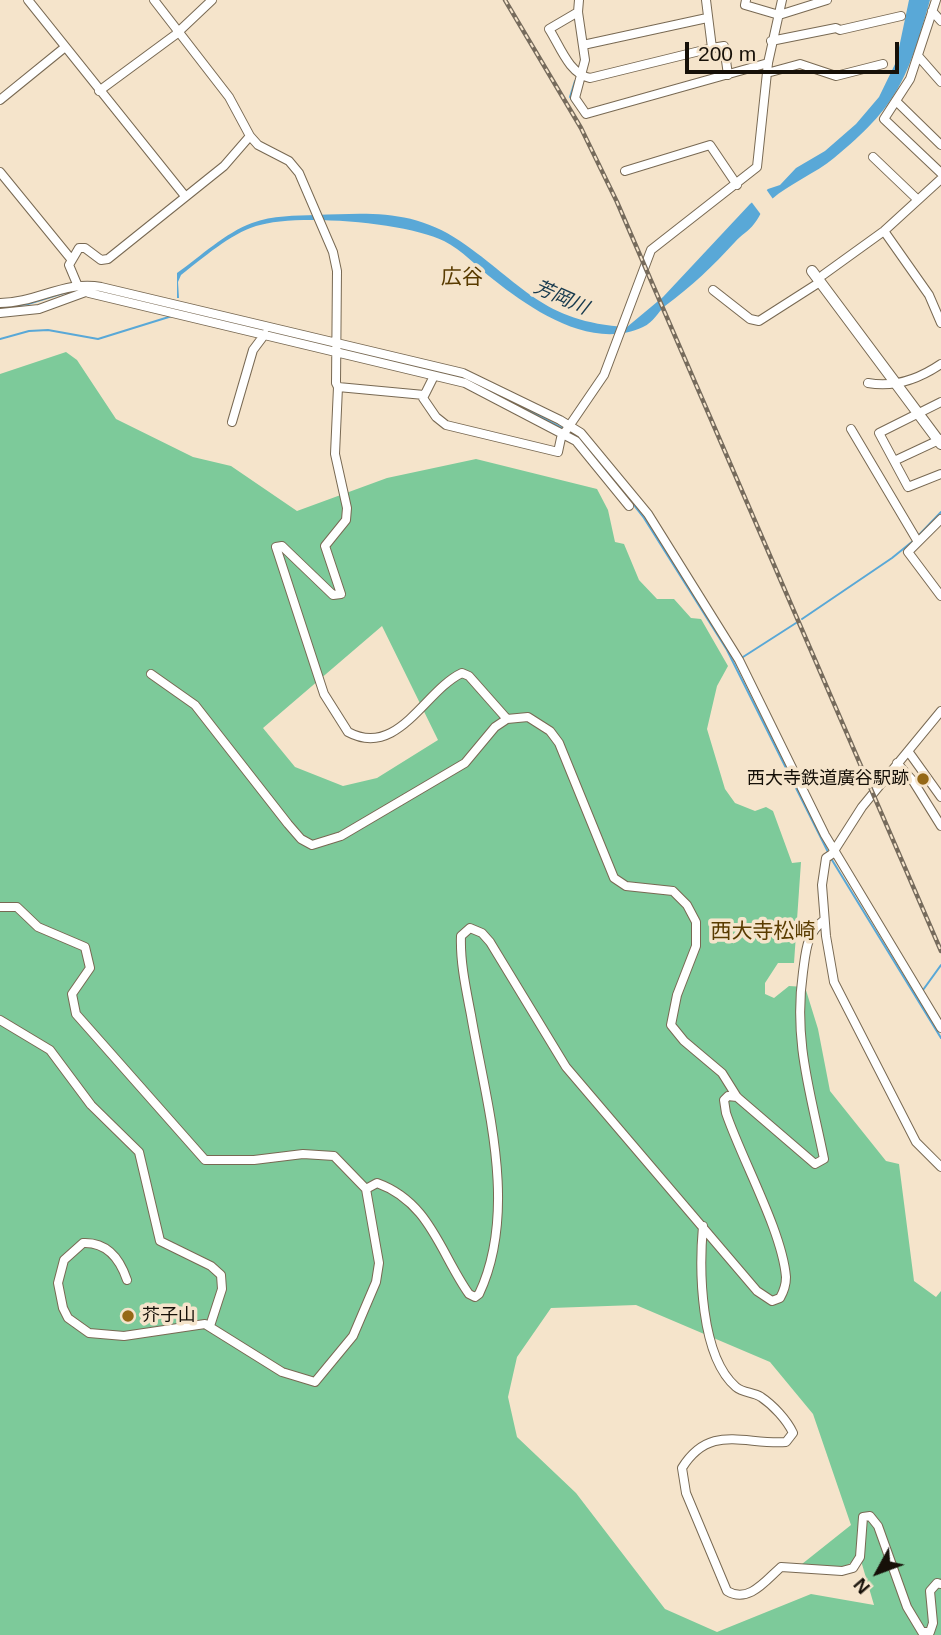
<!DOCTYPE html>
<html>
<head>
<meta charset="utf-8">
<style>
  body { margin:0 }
  #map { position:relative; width:941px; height:1635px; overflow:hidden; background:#f5e4cb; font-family:Arial,sans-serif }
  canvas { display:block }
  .north { position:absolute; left:843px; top:1537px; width:70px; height:70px; -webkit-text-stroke:5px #f5e4cb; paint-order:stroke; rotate:229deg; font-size:19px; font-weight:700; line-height:28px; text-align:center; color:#161008 }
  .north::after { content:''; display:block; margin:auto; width:24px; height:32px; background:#161008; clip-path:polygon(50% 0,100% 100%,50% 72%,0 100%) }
  .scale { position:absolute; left:685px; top:42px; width:214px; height:32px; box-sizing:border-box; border:4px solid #161008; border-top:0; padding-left:9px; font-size:21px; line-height:24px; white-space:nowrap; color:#161008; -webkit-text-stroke:5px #f5e4cb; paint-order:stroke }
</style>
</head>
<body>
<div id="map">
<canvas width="941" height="1635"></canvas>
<div class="north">N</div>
<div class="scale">200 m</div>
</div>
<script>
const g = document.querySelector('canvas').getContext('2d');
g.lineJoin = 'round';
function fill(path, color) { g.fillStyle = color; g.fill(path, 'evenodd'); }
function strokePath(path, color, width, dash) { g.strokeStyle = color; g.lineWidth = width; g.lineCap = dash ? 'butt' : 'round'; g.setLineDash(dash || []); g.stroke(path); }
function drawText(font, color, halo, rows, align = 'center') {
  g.font = font + ' Arial,"Noto Sans JP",sans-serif'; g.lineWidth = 7; g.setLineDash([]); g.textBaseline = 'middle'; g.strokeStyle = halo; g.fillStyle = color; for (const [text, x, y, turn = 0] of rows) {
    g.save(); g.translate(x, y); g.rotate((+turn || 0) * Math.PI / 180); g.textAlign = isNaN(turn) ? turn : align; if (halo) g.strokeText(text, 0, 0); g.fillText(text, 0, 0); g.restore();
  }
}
fill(new Path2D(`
  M 66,352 L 77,360 L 116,419 L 193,457 L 231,466 L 297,511 L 387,478 L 476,459 L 597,489 L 608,510 L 615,542 L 624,544 L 639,580 L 657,599 L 674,599 L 691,618 L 701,619 L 728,666 L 717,686 L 707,729 L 725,789 L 735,803 L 755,811 L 766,807 L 773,811 L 792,863 L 801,862 L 794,963 L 778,963 L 765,983 L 765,994 L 774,998 L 789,986 L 805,987 L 818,1029 L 830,1091 L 886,1161 L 899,1164 L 914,1281 L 936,1297 L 941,1291 L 941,1635 L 0,1635 L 0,374 ZM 382,626 L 438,740 L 377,778 L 343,786 L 295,767 L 263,728 ZM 636,1305 L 770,1362 L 813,1414 L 851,1525 L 802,1564 C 824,1568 845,1575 859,1554 L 874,1605 L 811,1594 L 717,1632 L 665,1609 L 576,1493 L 517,1437 L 508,1397 L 517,1357 L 551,1308 Z`), '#7dca9a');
fill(new Path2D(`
  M 909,0 L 930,0 C 908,78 898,106 834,158 C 816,173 789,184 772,199 C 761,209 762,214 754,224 C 749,231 741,235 735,242 C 713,266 691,287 665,306 C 657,313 654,322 643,327 C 592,351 532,310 494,280 C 477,267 462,250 444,241 C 407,222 295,213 256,226 C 230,234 203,258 181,275 L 178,282 L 179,298 L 177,298 L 177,273 C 201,256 225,233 252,223 C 273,215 295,216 316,215 C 369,213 413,209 460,241 C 523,284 542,322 627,327 L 663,297 L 750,204 L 768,189 L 780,185 L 796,168 L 825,151 L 856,124 L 879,97 L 896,62 Z`), '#59a8d7');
fill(new Path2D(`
  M 766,189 L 775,202 L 762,216 L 750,200 Z`), '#f5e4cb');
strokePath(new Path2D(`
  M 575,81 L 570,97 L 576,106
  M 5,307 L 28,304 L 67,292
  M 165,307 L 292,338
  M 0,339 L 29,331 L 48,330 L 98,339 L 172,316
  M 393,362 L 466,379
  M 493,392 L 562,428
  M 579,439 L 607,471
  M 615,481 L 644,518 L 727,650 L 828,852
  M 917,537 L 941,512
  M 802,619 L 892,558 L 913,541
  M 743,657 L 796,623
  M 832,860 L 941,1038
  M 923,990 L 941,965`), '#59a8d7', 2);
const minor = new Path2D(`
  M 28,0 L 185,196
  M 154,0 L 229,97 L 250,136 L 258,145 L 289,161 L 299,173 L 333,252 L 337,271 L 336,383 L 338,387 L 424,395
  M 579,0 L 578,12 L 585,60 L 575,98 L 586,114 L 768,63
  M 706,0 L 712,48 L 724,46 L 728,75
  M 746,0 L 745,5 L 779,15 L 827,0
  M 936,0 L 910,79 L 884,119 L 941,173
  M 932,11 L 941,21
  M 578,12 L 549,29 C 560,46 569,74 590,78 L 712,48
  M 771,41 L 836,28 L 840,30 L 901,16
  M 583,45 L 707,18
  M 919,57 L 941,82
  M 767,73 L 800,64 L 836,76 L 883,64
  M 99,91 L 175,35 L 212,0
  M 0,100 L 64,48
  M 897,102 L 941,145
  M 873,157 L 918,200
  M 625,171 L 710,145 L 737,185
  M 0,172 L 71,259
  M 884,231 L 929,295 L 941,323
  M 823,275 L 884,231 L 941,179
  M 77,284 L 69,265 L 79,248 L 85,248 L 101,260 L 108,259 L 224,166 L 250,136
  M 713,290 L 750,319 L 759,321 L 820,282
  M 89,293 L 465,383 L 576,441 L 629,506
  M 0,303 C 36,303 66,280 101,287 L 463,373 L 560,420 L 581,433 L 648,514 L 739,660 L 825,835 L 941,1028
  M 0,313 L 39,309 L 91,290
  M 434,376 L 423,398 L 436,417 L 446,425 L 558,452 L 561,438 L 604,375 L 651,250 L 757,167 L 768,63 L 782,0
  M 868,383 C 895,388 919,379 941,364
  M 338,387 L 335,454 L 347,508 L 346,520 L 325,546 L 341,594 L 333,595 L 282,546 L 276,547 L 324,694 L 348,732 C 398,759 425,690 462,673 L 469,676 L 507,719
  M 941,402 L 879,433 L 908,487 L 941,474
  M 232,422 L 253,350 L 265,334
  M 851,429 L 918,542
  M 894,461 L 941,439
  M 941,519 L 908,552 L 941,596
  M 151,674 L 195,705 L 288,824 L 301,839 L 312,845 L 341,836 L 465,763 L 495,727 L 507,719 L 528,717 L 550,731 L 559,743 L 614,878 L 626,886 L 673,891 L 687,905 L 696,922 L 696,946 L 677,995 L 671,1025 L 684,1041 L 722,1073 L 737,1097 L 815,1164 L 824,1159 C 811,1094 793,1041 803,972 C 806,951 806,934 824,920
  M 941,711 L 862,807 L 832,854 L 826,858 L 822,885 L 826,936 L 834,982 L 916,1142 L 941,1167
  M 908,751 L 941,797
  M 897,763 L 913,781 L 941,826
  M 0,907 L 17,907 L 38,927 L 85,947 L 90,968 L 72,994 L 76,1014 L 205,1160 L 254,1160 L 303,1154 L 334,1156 L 366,1189 L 379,1263 L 376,1282 L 353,1336 L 315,1382 L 282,1372 L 205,1324 L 124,1336 L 89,1333 L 68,1318 L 63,1308 L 58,1283 L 64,1260 L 83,1243 C 107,1242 120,1259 127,1280
  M 0,1020 L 50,1050 L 91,1105 L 139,1152 L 160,1241 L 211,1266 L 221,1275 L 222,1289 L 210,1326
  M 366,1189 L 377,1183 C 430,1202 440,1253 469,1294 L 475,1297 L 479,1294 C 519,1209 486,1103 471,1015 C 466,989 460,962 461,936 L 470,928 L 482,933 L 490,942 L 566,1067 L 757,1291 L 772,1301 L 780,1298 C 784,1291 786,1285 786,1277 C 782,1231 742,1160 726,1113 L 724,1100 L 728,1096 L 737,1097
  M 703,1226 C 699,1270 700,1356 736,1387 C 743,1393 753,1392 761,1397 C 773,1405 787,1420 793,1433 L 786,1442 C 744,1445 710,1423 682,1468 L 686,1493 L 727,1591 C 749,1604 766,1580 781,1567 L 842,1571 L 853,1568 L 860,1557 L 863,1517 L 870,1516 L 878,1526 L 907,1607 L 922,1632 L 930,1632 L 933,1623 L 930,1591 L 937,1583 L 941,1584`);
const tertiary = new Path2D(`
  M 812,271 L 941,444`);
strokePath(minor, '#786953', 10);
strokePath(tertiary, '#786953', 12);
strokePath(minor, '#fff', 8);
strokePath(tertiary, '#fff', 10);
const rail = new Path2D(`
  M 505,0 L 581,128 L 617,202 L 941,951`);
strokePath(rail, '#766b5c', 4.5);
strokePath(rail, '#f5e4cb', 2, [5]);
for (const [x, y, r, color] of [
  [923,779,7,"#956816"],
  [128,1316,7,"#956816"]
]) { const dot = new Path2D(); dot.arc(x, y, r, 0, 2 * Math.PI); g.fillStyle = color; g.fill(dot); strokePath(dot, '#f5e4cb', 2.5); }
drawText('18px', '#161008', '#f5e4cb', [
  ["西大寺鉄道廣谷駅跡",909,779],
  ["芥子山",142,1316,"left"]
], 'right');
drawText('italic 19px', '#16394d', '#f5e4cb', [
  ["芳岡川",561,298,24]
]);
drawText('21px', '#593b00', '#f5e4cb', [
  ["広谷",462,278],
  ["西大寺松崎",763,932]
]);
</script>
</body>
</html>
